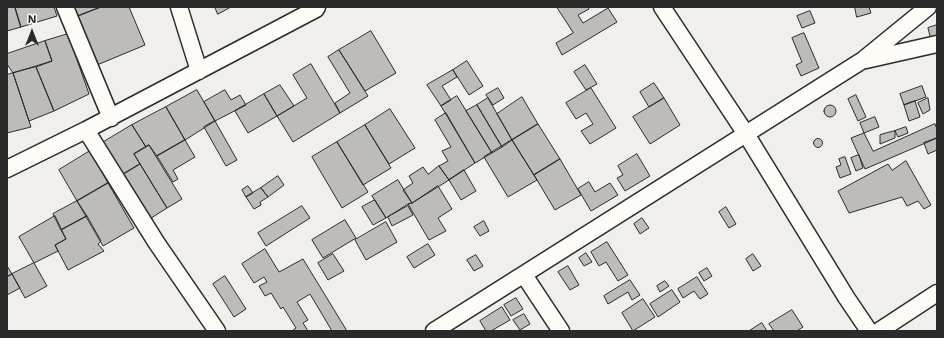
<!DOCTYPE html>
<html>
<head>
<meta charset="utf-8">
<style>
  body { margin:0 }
  #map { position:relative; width:944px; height:338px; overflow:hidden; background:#f0efeb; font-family:"Shantell Sans",sans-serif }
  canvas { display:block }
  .frame { position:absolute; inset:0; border:8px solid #2b2b2b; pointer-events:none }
  .north { position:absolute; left:12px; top:12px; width:40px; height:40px; -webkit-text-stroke:3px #fdfcf7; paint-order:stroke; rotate:0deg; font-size:11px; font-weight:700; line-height:16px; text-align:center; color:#2b2b2b }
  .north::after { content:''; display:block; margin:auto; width:14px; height:18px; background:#2b2b2b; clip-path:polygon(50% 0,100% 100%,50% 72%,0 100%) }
</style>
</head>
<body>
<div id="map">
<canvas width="944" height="338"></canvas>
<div class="frame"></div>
<div class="north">N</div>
</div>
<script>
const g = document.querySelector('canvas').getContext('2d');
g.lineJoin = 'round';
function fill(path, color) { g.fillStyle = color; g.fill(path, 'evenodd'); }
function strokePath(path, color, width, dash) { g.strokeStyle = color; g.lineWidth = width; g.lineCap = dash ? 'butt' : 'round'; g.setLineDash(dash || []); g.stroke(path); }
const building = new Path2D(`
  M 7,7 L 15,7 L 21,27 L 7,31 Z
  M 15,7 L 54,7 L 57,16 L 21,27 Z
  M 74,7 L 101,7 L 78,16 Z
  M 101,7 L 129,7 L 145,45 L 97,65 L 78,16 Z
  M 215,7 L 231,7 L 218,14 Z
  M 557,7 L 588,7 L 589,9 L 578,15 L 583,23 L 608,8 L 617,22 L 562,55 L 556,43 L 573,33 Z
  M 855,7 L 869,7 L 871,13 L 857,17 Z
  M 810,11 L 815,23 L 802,28 L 797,16 Z
  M 937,25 L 937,38 L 931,40 L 928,28 Z
  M 371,31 L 396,73 L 365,91 L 339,50 Z
  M 804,33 L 819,68 L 801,76 L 796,65 L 802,62 L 792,38 Z
  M 68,34 L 89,94 L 54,111 L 36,67 L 52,61 L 45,41 Z
  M 45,41 L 52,61 L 13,73 L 7,64 L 7,54 Z
  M 339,50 L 368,96 L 340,113 L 335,103 L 350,93 L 328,57 Z
  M 467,61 L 483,86 L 469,95 L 453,70 Z
  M 311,64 L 340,113 L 293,142 L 277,116 L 307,98 L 293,75 Z
  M 585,65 L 597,84 L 586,90 L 574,72 Z
  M 36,67 L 54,111 L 29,121 L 13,73 Z
  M 453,70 L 457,77 L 442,86 L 451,100 L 441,106 L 427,85 Z
  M 13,73 L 31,127 L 7,133 L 7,75 Z
  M 654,83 L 664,98 L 649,107 L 640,92 Z
  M 280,85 L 294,106 L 277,116 L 264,94 Z
  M 922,86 L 926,97 L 904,105 L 900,94 Z
  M 498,88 L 504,98 L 493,105 L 486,95 Z
  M 591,88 L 616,128 L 590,144 L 581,131 L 593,124 L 586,113 L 576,119 L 566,103 Z
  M 197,90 L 215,121 L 185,140 L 166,107 Z
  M 225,90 L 231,100 L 240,95 L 246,105 L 215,121 L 204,102 Z
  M 264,94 L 277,116 L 248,133 L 235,111 Z
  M 856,95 L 866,117 L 858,121 L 848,99 Z
  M 457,96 L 492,153 L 475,163 L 441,106 Z
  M 522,97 L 538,124 L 512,140 L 497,114 Z
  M 488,98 L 512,140 L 502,147 L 477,105 Z
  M 664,98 L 680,125 L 650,144 L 633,117 Z
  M 928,98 L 930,110 L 923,114 L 918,103 Z
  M 915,101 L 920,117 L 909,121 L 904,105 Z
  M 477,105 L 502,147 L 492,153 L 466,111 Z
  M824 111a6 6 0 1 1 12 0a6 6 0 1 1-12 0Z
  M 166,107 L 185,140 L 157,156 L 149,145 L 146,147 L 132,125 Z
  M 390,109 L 415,148 L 389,164 L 365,125 Z
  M 446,113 L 475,163 L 449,180 L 439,166 L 448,161 L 442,151 L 451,147 L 435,120 Z
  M 875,117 L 879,127 L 864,133 L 860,123 Z
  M 215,121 L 237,160 L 226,166 L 204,127 Z
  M 538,124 L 560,159 L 534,175 L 512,140 Z
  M 935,124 L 937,129 L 937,138 L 865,169 L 851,138 L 864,133 L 873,151 Z
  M 132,125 L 146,147 L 134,154 L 140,164 L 122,175 L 102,143 Z
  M 365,125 L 391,168 L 363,185 L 337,142 Z
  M 906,127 L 908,133 L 898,137 L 895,131 Z
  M 895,131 L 895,138 L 880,144 L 880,135 Z
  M 937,138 L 937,150 L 928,154 L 924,143 Z
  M813.5 143a4.5 4.5 0 1 1 9 0a4.5 4.5 0 1 1-9 0Z
  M 185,140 L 195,157 L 173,170 L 178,179 L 173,182 L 157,156 Z
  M 512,140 L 537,180 L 508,197 L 484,157 Z
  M 337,142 L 368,192 L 342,208 L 312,157 Z
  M 149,145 L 182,199 L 167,208 L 134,154 Z
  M 90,151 L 108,183 L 77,201 L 59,170 Z
  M 637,154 L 650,176 L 625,191 L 617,178 L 623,175 L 618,166 Z
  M 859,155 L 863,168 L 856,171 L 851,158 Z
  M 845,157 L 851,174 L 840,178 L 836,167 L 841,165 L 839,159 Z
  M 560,159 L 581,195 L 555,210 L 534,175 Z
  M 906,161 L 931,205 L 924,209 L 918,201 L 907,206 L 902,197 L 849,213 L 838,191 L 888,164 L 892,170 Z
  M 140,164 L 167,208 L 148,220 L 122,175 Z
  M 439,166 L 449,180 L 412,203 L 403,190 L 413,183 L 409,176 L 423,167 L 428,174 Z
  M 464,170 L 476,191 L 461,200 L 449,180 Z
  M 278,176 L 284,185 L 268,197 L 261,188 Z
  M 398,180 L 412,203 L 408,204 L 386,218 L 372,196 Z
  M 589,182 L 595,192 L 610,183 L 618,195 L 591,211 L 578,189 Z
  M 108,183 L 134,228 L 103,246 L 77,201 Z
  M 248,186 L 253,193 L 246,197 L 242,190 Z
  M 438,186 L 452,209 L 438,218 L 446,231 L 429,240 L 408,204 L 412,203 Z
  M 261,188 L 268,197 L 260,202 L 261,205 L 254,209 L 246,197 Z
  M 375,200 L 386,218 L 373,225 L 362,207 Z
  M 77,201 L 87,216 L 61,230 L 53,214 Z
  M 302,206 L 310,218 L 266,246 L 258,233 Z
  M 408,206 L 413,215 L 392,226 L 388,217 Z
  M 726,207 L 736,224 L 729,228 L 719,212 Z
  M 55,216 L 66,239 L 55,245 L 58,251 L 34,263 L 19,237 Z
  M 87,216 L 101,241 L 98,244 L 104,251 L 68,270 L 55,245 L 66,239 L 61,230 Z
  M 642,218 L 649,228 L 640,234 L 634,224 Z
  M 345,220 L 356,238 L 323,258 L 312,240 Z
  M 484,221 L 489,231 L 480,236 L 474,227 Z
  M 386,222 L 397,242 L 366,260 L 355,240 Z
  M 607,242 L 628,275 L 618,281 L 606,262 L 599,266 L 591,252 Z
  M 428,244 L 435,255 L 414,268 L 407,257 Z
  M 265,249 L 279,272 L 303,259 L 347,331 L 332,331 L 310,294 L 297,302 L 308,320 L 303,323 L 308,331 L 292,331 L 296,328 L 283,307 L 281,309 L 271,293 L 265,296 L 259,286 L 267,282 L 264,277 L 254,283 L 242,264 Z
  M 586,253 L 592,262 L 584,266 L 579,258 Z
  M 333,254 L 344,271 L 328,280 L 318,263 Z
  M 753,254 L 761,266 L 753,271 L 746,259 Z
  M 476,255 L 483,266 L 474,271 L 467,260 Z
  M 34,263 L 47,286 L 25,298 L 12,274 Z
  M 7,266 L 12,274 L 7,277 Z
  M 568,266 L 579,285 L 570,290 L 558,272 Z
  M 707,268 L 712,276 L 704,281 L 699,273 Z
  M 12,274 L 20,288 L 7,295 L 7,277 Z
  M 225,276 L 246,309 L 234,317 L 213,284 Z
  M 697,277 L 708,294 L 700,299 L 694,291 L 683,298 L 678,289 Z
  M 630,280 L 640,295 L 632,300 L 628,292 L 608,304 L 604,296 Z
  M 665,281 L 669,286 L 660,292 L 657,286 Z
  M 672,290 L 680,302 L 658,317 L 650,304 Z
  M 516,298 L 523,309 L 511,316 L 504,305 Z
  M 643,299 L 655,317 L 633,331 L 622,313 Z
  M 502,307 L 510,320 L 491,331 L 486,331 L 480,321 Z
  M 792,310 L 803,327 L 797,331 L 774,331 L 769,324 Z
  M 524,314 L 530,324 L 520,330 L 513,320 Z
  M 762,323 L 767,331 L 749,331 Z`);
fill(building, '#bdbcb8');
strokePath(building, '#2b2b2b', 1);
const minor = new Path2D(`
  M 65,7 L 111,118
  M 179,7 L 199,71
  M 662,7 L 746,134 L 846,297 L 869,331
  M 866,60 L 937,44
  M 7,169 L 86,130
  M 524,275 L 561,331
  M 217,331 L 156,242 L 86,130 L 316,9 L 317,7
  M 434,331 L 863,60 L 928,7
  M 879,331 L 937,293`);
strokePath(minor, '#2b2b2b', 19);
strokePath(minor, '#fdfcf7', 16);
</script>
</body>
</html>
